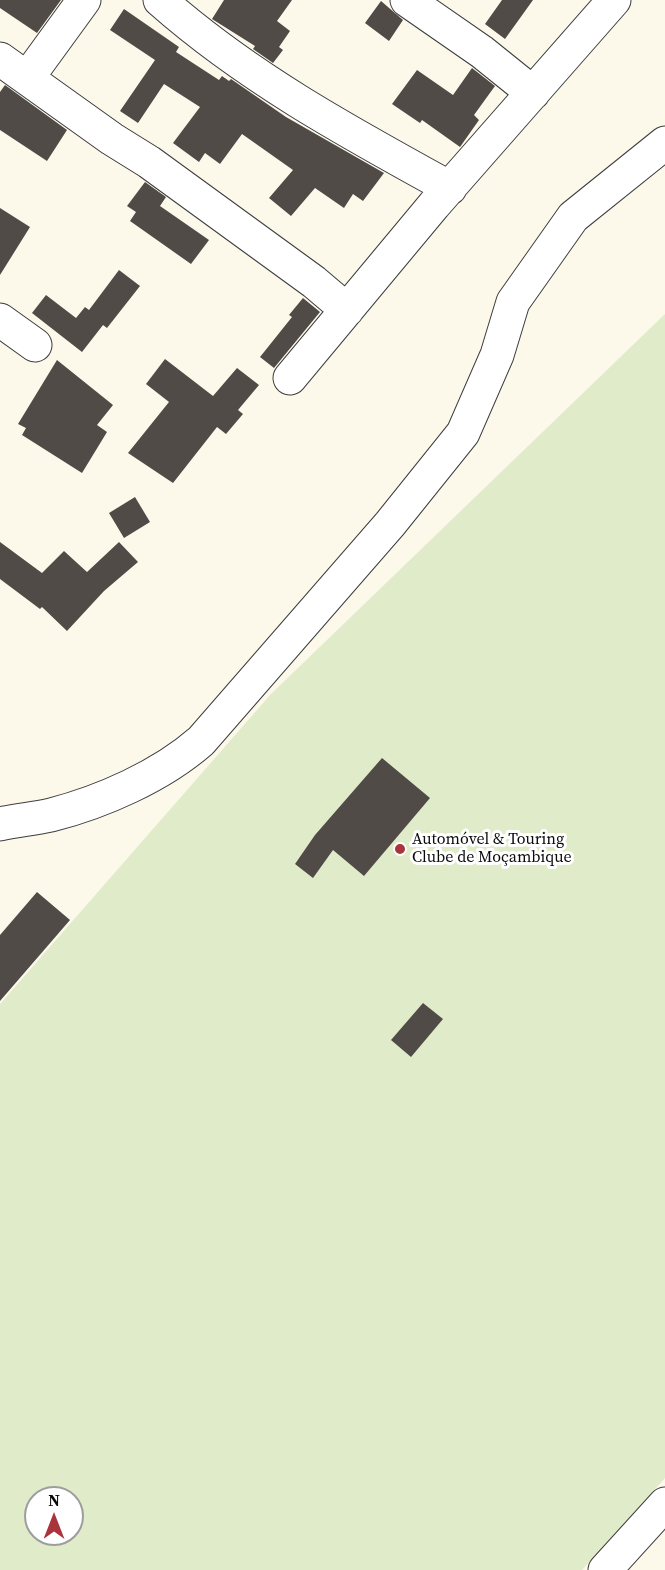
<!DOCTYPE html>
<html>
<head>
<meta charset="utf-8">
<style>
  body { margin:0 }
  #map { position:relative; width:665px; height:1570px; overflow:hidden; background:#fcf8ea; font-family:"Source Serif 4",serif }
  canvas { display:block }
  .north { position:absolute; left:24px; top:1486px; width:60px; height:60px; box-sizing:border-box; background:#fff; border:2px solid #9d9d9d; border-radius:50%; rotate:0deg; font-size:16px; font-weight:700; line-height:24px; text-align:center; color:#0a0a0a }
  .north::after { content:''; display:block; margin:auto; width:21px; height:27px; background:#a9343c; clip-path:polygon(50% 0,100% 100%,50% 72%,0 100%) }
</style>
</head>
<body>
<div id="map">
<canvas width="665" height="1570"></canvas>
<div class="north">N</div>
</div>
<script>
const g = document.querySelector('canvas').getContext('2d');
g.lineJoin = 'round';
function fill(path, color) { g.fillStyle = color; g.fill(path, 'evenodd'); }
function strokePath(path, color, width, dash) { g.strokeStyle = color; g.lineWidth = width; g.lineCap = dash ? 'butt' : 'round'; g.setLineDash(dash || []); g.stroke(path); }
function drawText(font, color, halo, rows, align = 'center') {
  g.font = font + ' "Source Serif 4",serif'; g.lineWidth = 6; g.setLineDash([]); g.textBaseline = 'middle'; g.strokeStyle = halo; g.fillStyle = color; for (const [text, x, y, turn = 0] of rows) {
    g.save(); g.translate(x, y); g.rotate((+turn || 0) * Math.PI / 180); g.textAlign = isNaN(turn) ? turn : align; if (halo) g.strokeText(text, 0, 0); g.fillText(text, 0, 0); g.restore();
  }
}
fill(new Path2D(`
  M 665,314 L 665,1478 L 582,1570 L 0,1570 L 0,1004 L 271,694 ZM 36,1498 L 72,1498 L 72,1534 L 36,1534 Z`), '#e0ebc9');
fill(new Path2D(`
  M 0,0 L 61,0 L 37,33 L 0,8 Z
  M 224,0 L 292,0 L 277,21 L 290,31 L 279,47 L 283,50 L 273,63 L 253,49 L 255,46 L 212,19 Z
  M 502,0 L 533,0 L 505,39 L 485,24 Z
  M 381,1 L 403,20 L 389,41 L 365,23 Z
  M 124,9 L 179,47 L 176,52 L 219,80 L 222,76 L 229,81 L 231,79 L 286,117 L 384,173 L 363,201 L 353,194 L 344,208 L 315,188 L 291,216 L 269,198 L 293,170 L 242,134 L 220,164 L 205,153 L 199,162 L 173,143 L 200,107 L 164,84 L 138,123 L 120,111 L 155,60 L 110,30 Z
  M 472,68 L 495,86 L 474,115 L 479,120 L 460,147 L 422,120 L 420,123 L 392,104 L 417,70 L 453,95 Z
  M 5,85 L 67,130 L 47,161 L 0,130 L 0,92 Z
  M 145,182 L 166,197 L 160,206 L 209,240 L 191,264 L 130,221 L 136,212 L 127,206 Z
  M 0,208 L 30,227 L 0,275 Z
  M 119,270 L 140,286 L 107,328 L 103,325 L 82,352 L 32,313 L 46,295 L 76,318 L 85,307 L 89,310 Z
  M 303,298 L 320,312 L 274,368 L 260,357 L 292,317 L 289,315 Z
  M 165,359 L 213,396 L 237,368 L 259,385 L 238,410 L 243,414 L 226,434 L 217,427 L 173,483 L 128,453 L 169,402 L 146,384 Z
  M 57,360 L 113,405 L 97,425 L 107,432 L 82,473 L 22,435 L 26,428 L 18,424 Z
  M 135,497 L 150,522 L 124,538 L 109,513 Z
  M 0,542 L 42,573 L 64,551 L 87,572 L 119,542 L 138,562 L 104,591 L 67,631 L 42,607 L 40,609 L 0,579 Z
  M 382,758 L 430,798 L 364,876 L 333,850 L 313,878 L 295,864 L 315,835 Z
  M 37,892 L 70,920 L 0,1001 L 0,935 Z
  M 423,1003 L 443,1019 L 411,1057 L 391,1040 Z`), '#514b48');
const minor = new Path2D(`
  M 160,0 C 247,77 348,132 450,188
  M 407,0 L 482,52 L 533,93
  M 0,59 L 112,139 L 149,162 L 314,282 L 347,310
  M 28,77 L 84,0
  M 0,320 L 35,345
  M 290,378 L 434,205 L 614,0
  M 0,824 C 17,820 34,819 51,815 C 102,802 161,776 201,741 L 390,524 L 463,433 L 497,355 L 513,302 L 573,217 L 665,143
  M 605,1570 L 665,1504`);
strokePath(minor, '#3d3d3d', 35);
strokePath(minor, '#fff', 33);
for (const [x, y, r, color] of [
  [400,849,6,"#a9343c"]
]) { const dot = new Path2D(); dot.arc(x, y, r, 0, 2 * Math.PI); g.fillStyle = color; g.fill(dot); strokePath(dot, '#fff', 2); }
drawText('16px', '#0a0a0a', '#fff', [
  ["Automóvel & Touring",412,840],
  ["Clube de Moçambique",412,858]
], 'left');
</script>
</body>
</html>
